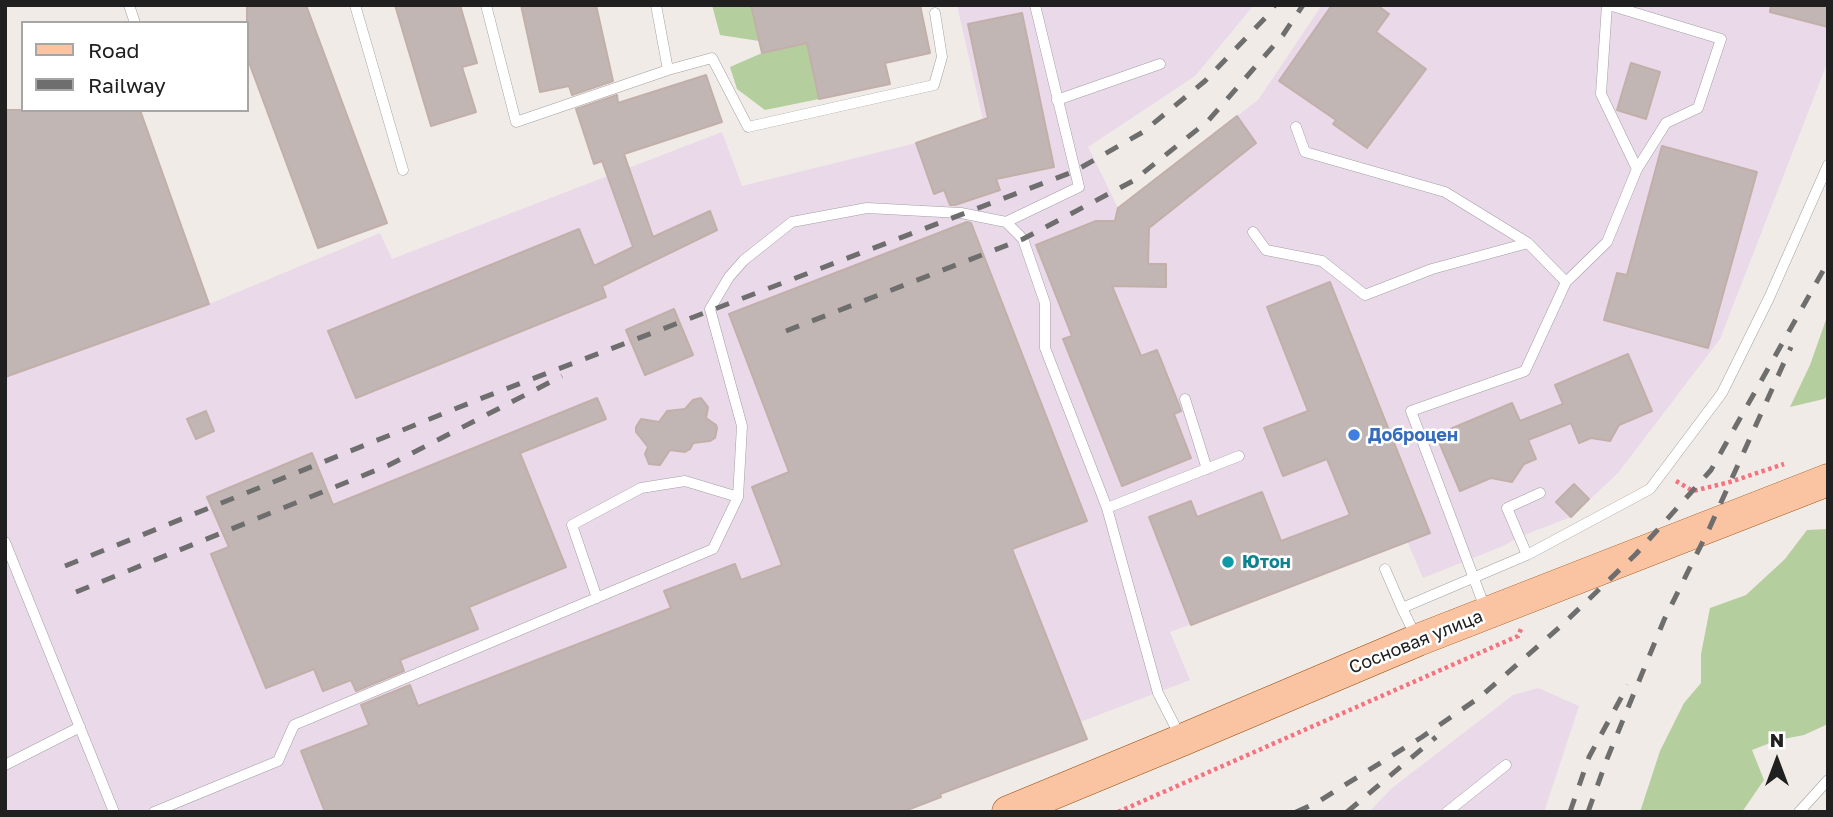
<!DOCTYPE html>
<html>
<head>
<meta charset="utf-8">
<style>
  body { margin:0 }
  #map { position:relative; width:1833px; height:817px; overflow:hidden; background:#f0ebe7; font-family:"Golos Text",sans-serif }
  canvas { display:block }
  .frame { position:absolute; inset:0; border:7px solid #202020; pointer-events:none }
  .legend { position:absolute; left:21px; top:21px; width:228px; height:91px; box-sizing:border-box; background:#fff; border:2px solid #a6a6a6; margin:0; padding:9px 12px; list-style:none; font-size:21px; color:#202020 }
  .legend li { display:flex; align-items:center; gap:14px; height:35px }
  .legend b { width:35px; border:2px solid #a6a6a6 }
  .north { position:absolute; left:1742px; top:726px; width:70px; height:70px; -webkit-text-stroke:5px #fff; paint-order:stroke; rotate:0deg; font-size:19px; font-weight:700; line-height:28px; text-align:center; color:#202020 }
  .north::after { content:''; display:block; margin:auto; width:24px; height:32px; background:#202020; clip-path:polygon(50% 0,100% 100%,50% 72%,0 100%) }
</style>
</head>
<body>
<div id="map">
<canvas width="1833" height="817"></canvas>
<div class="frame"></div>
<ul class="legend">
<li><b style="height:9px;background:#fac3a2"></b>Road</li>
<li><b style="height:9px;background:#6e6e6e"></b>Railway</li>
</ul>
<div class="north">N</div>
</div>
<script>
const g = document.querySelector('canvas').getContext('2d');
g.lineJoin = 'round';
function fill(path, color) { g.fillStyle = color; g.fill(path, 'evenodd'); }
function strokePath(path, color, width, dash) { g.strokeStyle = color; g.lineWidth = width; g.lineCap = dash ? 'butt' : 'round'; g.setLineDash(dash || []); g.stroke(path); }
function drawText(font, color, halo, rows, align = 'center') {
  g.font = font + ' "Golos Text",sans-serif'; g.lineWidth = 5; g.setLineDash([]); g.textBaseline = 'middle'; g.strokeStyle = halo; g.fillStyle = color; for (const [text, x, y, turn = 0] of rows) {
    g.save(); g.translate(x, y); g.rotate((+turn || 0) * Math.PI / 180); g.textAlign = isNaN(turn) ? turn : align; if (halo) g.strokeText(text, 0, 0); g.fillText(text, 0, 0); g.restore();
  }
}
fill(new Path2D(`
  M 957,5 L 1254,5 L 1195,76 L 1088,147 L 1118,208 L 1258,100 L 1322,5 L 1828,5 L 1828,61 L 1720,339 L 1618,473 L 1571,517 L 1519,537 L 1503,546 L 1423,578 L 1407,541 L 1367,558 L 1170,632 L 1190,680 L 1080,722 L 1086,739 L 941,794 L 941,797 L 902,812 L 5,812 L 5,377 L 209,304 L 380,233 L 392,259 L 722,132 L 742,186 L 916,143 L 983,120 Z
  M 1538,688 L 1579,706 L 1544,812 L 1369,812 L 1392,788 L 1513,695 Z`), '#e9d9e9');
fill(new Path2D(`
  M 712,5 L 751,5 L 759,41 L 720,35 Z
  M 807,43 L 819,99 L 765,110 L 737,89 L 730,67 L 762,53 Z
  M 1828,314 L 1828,395 L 1824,399 L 1790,407 L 1810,365 Z
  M 1828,529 L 1828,724 L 1804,735 L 1778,740 L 1752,750 L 1764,780 L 1742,812 L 1640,812 L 1660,751 L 1684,703 L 1701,683 L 1701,654 L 1710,608 L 1746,595 L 1785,559 L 1807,530 Z`), '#b5ce9d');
const building = new Path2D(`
  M 247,5 L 306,5 L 387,223 L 318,248 L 247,57 Z
  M 395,5 L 460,5 L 477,63 L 462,67 L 476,112 L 431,126 Z
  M 521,5 L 596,5 L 613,81 L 572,95 L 569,86 L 540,92 Z
  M 751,5 L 920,5 L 930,53 L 885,63 L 890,84 L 819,99 L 807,43 L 762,53 Z
  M 1332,5 L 1377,5 L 1389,14 L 1376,32 L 1426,69 L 1367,148 L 1333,124 L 1336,120 L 1279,81 Z
  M 1771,5 L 1828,5 L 1828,27 L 1770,12 Z
  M 1022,13 L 1054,167 L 996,179 L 1000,190 L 955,205 L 950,205 L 944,190 L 934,194 L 916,143 L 988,118 L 968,24 Z
  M 1631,63 L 1660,72 L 1646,119 L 1617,110 Z
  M 706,75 L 722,122 L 624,154 L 653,237 L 710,211 L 717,230 L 602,286 L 606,297 L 356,398 L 328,331 L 579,229 L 594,266 L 633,247 L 602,161 L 594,164 L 576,109 L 617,95 L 618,103 Z
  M 5,110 L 140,110 L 209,304 L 5,377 Z
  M 1237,116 L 1256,143 L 1149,228 L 1148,264 L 1166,264 L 1166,287 L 1112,286 L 1141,356 L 1157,350 L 1179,405 L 1181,411 L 1174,414 L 1191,458 L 1122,486 L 1063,339 L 1072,336 L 1036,245 L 1096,221 L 1115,221 L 1118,208 Z
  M 1662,146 L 1757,172 L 1708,348 L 1604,320 L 1617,273 L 1627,275 Z
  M 967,222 L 971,223 L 1087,521 L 1012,549 L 1087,739 L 940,794 L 941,797 L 902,812 L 325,812 L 301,751 L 369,725 L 361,705 L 410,685 L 418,706 L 671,608 L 664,591 L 735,564 L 741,580 L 782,565 L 752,487 L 789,472 L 729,314 Z
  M 1330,282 L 1430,533 L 1191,625 L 1149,517 L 1191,501 L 1197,517 L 1262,492 L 1281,541 L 1350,515 L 1327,459 L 1283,476 L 1264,428 L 1308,411 L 1267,307 Z
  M 674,309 L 693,355 L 645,375 L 626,330 Z
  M 1628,354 L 1652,411 L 1619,425 L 1610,441 L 1591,438 L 1579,443 L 1571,423 L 1528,440 L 1536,459 L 1524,464 L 1512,482 L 1491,478 L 1460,491 L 1436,435 L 1512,403 L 1520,421 L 1563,404 L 1555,385 Z
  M 597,398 L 606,419 L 520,453 L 566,567 L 469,607 L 478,629 L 400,660 L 404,671 L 356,691 L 351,680 L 323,691 L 314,669 L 266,688 L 211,554 L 229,547 L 207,497 L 312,453 L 333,505 Z
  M 701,398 L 708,407 L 706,418 L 716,425 L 717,428 L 715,438 L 710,441 L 693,443 L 690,449 L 685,452 L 670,450 L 660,465 L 649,464 L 645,454 L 648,447 L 636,432 L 636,427 L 641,419 L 659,422 L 667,411 L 685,409 L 693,400 Z
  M 206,411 L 214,431 L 196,439 L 187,419 Z
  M 1574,484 L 1589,499 L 1571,517 L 1556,502 Z`);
fill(building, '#c1b6b3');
strokePath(building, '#c2afa9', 2);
const service = new Path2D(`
  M 129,5 L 135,23
  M 355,5 L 403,170
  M 486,5 L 516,122 L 668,70 L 656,5
  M 1607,5 L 1601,94 L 1637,169
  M 668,70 L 712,58 L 748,127 L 934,85 L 942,57 L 935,13
  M 1057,100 L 1160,64
  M 1296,127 L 1305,152 L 1445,192 L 1528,243 L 1566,282
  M 1006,222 L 1079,187 L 1035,5
  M 1253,232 L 1266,250 L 1322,261 L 1365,295 L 1432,269 L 1528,243
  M 1185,399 L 1207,469
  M 1107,508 L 1239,456
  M 5,542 L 114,812
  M 1527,555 L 1507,508 L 1540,493
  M 1385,569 L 1402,608
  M 597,598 L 572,525 L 641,488 L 685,481 L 738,497
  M 1485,608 L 1411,411 L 1525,371 L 1566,282 L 1607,242 L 1637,169 L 1666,123 L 1698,108 L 1721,39 L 1609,5
  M 1416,637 L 1402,608 L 1527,555 L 1650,489 L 1722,393 L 1769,298 L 1828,165
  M 5,765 L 80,727
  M 154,812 L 278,761 L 294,725 L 713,549 L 738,497 L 742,426 L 710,309 L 729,277 L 744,260 L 792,222 L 867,208 L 961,213 L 1006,222 L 1023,239 L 1045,303 L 1045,348 L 1107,508 L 1158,693 L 1180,736
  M 1447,812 L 1506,765
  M 1799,812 L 1828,780`);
const primary = new Path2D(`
  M 1008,812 L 1182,740 L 1418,640 L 1828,480`);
strokePath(service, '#a1a1a1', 11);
strokePath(primary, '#984a04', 33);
strokePath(new Path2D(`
  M 1676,481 L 1693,491 L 1730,482 L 1784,464
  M 1118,812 L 1518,636 L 1521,629`), '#f6727e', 4.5, [3.5, 3.5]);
strokePath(service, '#fff', 10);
strokePath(primary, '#fac3a2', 32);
strokePath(new Path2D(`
  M 786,331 L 1023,239 L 1133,181 L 1208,121 L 1283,35 L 1303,5
  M 65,566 L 477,400 L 1075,171 L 1143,132 L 1205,81 L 1266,17 L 1275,5
  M 76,592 L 389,465 L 562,376
  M 1296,812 L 1316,803 L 1422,737 L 1480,697 L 1561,626 L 1636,554 L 1711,470 L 1828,262
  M 1347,812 L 1436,737
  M 1570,812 L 1589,757 L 1628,685
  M 1588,812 L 1607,759 L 1664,620 L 1710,527 L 1791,347`), '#6e6e6e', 5, [14, 14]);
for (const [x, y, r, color] of [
  [1354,435,7,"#3f7fe0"],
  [1228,562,7,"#0f9aa8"]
]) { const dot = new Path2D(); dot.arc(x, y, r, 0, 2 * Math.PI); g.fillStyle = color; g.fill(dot); strokePath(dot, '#fff', 2.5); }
drawText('bold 18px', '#366cbe', '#fff', [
  ["Доброцен",1368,435]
], 'left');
drawText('bold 18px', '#0d838f', '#fff', [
  ["Ютон",1242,562]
], 'left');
drawText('18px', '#202020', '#fff', [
  ["Сосновая улица",1416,642,-22]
]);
</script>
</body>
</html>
